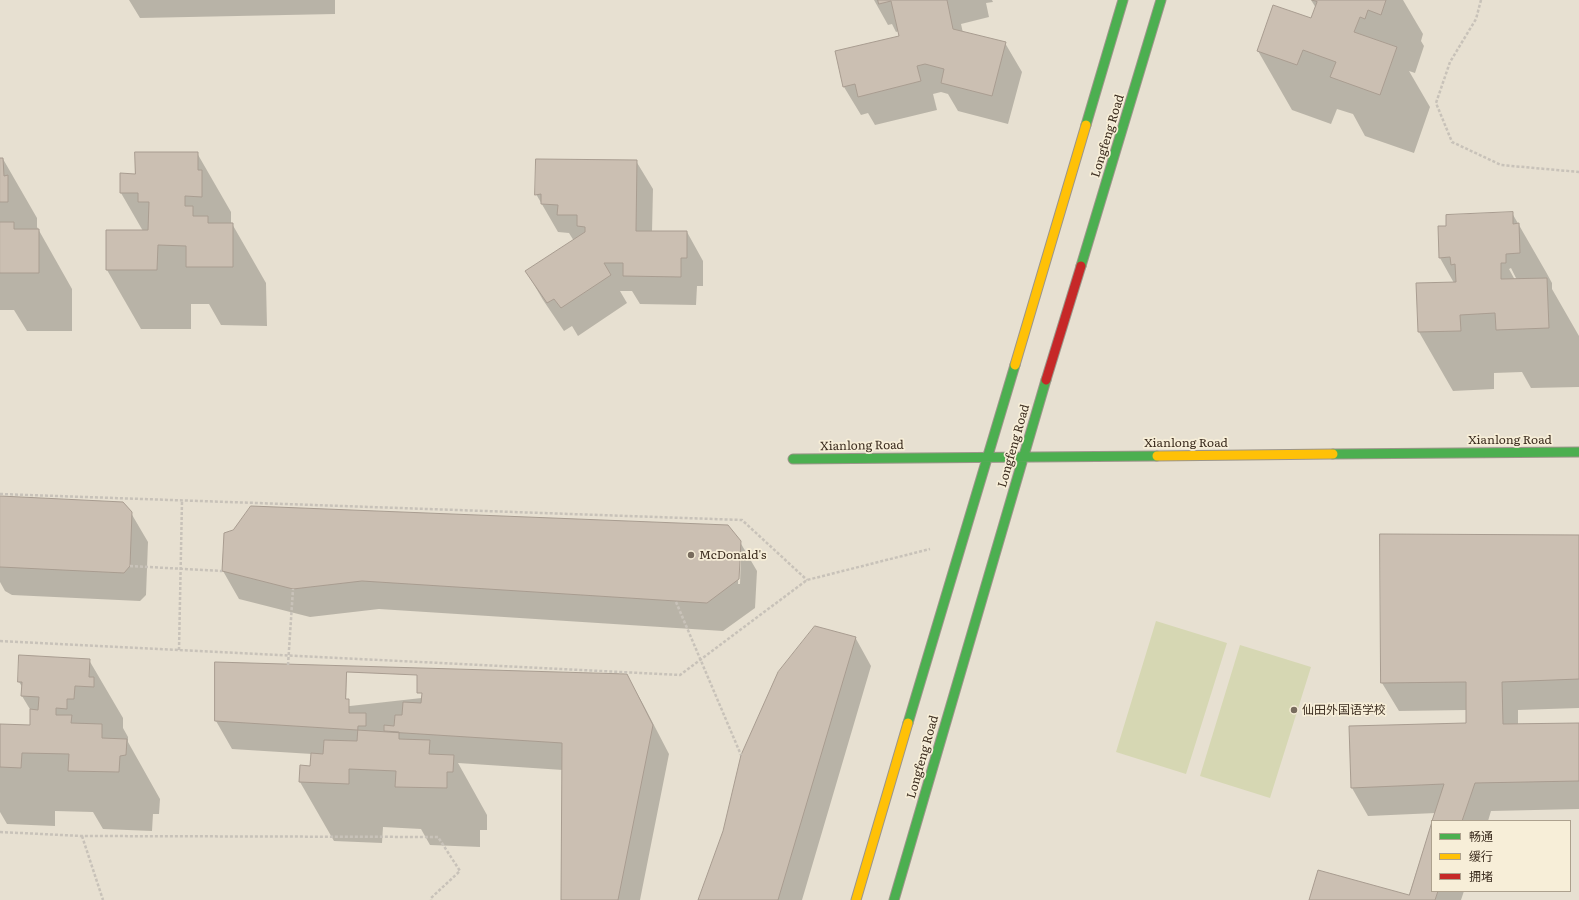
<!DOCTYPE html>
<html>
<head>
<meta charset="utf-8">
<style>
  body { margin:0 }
  #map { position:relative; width:1579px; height:900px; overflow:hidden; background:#e7e0d1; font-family:Literata,"Noto Sans SC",serif }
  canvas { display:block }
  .legend { position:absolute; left:1431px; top:820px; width:140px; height:72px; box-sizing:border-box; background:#f7eed8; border:1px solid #ada18e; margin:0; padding:5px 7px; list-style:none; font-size:12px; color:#3d2e20 }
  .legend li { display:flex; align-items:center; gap:8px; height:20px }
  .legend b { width:20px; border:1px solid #ada18e }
</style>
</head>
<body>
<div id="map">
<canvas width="1579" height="900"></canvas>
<ul class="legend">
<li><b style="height:5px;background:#4caf50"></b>畅通</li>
<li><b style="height:5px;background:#ffc107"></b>缓行</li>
<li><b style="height:5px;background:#c62828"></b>拥堵</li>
</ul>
</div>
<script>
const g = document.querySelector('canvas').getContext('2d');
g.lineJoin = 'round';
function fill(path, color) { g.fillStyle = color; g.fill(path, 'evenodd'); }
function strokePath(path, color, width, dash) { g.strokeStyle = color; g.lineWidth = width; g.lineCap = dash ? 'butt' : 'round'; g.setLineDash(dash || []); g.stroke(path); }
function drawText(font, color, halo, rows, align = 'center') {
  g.font = font + ' Literata,"Noto Sans SC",serif'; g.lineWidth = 3.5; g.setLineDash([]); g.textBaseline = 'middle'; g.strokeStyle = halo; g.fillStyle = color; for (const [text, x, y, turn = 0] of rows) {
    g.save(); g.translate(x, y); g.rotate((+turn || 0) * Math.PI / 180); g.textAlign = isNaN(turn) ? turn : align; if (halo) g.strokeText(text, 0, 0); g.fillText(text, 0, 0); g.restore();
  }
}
fill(new Path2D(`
  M 1156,621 L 1227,643 L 1186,774 L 1116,752 Z
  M 1240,645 L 1311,667 L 1270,798 L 1200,776 Z`), '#d6d7b3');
fill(new Path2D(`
  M 129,0 L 335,0 L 335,14 L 140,18 Z
  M 874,0 L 992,0 L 993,2 L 986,3 L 989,17 L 961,24 L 963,33 L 1005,43 L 1022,72 L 1008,124 L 958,111 L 948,94 L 941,92 L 933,94 L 937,110 L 875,125 L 868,113 L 861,115 L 844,87 L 901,36 L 899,31 L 896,32 L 892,24 L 888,25 Z
  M 1311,0 L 1403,0 L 1423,34 L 1421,41 L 1424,46 L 1415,73 L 1409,71 L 1430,107 L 1414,153 L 1365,136 L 1353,114 L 1337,109 L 1331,124 L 1292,110 L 1258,51 L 1312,19 L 1316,8 Z
  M 197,153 L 231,212 L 231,222 L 266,283 L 267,326 L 221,325 L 209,304 L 191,304 L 191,329 L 141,329 L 107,270 L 143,231 L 121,193 L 136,175 Z
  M 0,159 L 3,159 L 37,218 L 37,227 L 72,289 L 72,331 L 27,331 L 14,310 L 0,310 Z
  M 636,161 L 653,189 L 652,232 L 687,232 L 703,261 L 703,286 L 697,286 L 696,305 L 640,304 L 632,291 L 620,291 L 627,303 L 578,336 L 572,326 L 564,331 L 543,300 L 526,271 L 574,241 L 569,233 L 558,232 L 536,194 Z
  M 1512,213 L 1546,272 L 1552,283 L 1552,289 L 1579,336 L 1579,387 L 1531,388 L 1522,372 L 1494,373 L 1494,389 L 1453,391 L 1419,332 L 1417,284 L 1454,283 L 1440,258 L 1447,227 ZM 1511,268 L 1517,280 L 1515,280 L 1509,269 Z
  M 0,497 L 131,513 L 148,542 L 146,595 L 140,601 L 12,595 L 5,591 L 0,582 Z
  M 1579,536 L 1579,708 L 1518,710 L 1518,725 L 1579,724 L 1579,809 L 1491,811 L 1488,821 L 1433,821 L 1436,813 L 1368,816 L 1352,788 L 1467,724 L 1467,710 L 1399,711 L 1382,683 Z
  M 740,542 L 757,571 L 755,608 L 723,631 L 379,609 L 310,617 L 239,599 L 223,571 ZM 739,553 L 741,553 L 740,584 L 738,584 Z
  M 855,637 L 871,666 L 802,900 L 699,900 Z
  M 89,660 L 123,718 L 123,728 L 128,737 L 128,742 L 160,799 L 159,814 L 153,814 L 152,831 L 103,829 L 93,812 L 55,811 L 55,826 L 7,824 L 0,812 L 0,725 L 31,726 L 31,711 L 22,696 L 23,688 L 19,682 Z
  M 627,675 L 643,704 L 669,754 L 640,900 L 562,900 L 563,770 L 458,763 L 487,815 L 487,830 L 480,830 L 480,847 L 430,845 L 421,829 L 383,827 L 382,843 L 334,841 L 300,782 L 311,767 L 312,754 L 232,749 L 216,721 Z
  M 1432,825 L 1432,891 L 1464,891 L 1461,900 L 1310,900 L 1409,896 Z`), '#0003');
const building = new Path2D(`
  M 878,0 L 947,0 L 953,29 L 1006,42 L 992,96 L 941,83 L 944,69 L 925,64 L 917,66 L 921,81 L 858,97 L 855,84 L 843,87 L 835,51 L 899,36 L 891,1 L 879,4 Z
  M 1312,0 L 1386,0 L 1381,15 L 1368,10 L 1365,19 L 1360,17 L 1354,32 L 1397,47 L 1380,95 L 1330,77 L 1336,62 L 1303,50 L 1297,65 L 1257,51 L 1273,5 L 1311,18 L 1317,2 Z
  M 135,152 L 198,152 L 198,170 L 202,170 L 202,197 L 185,196 L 185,206 L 193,206 L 193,216 L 208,216 L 208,223 L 233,223 L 233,267 L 186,267 L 186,246 L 158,245 L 157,270 L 106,270 L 106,230 L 148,230 L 149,202 L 138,202 L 138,193 L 120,193 L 120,173 L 135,174 Z
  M 0,158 L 3,158 L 4,176 L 8,175 L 8,202 L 0,202 Z
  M 536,159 L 637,160 L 636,231 L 687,231 L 687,258 L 681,258 L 681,277 L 623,276 L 623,263 L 604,263 L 611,275 L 561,308 L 554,299 L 547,303 L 525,271 L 585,232 L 585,227 L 577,226 L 577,215 L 557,215 L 558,205 L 541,204 L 541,194 L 535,195 Z
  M 1513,212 L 1513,224 L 1519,223 L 1520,253 L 1506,254 L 1506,263 L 1501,263 L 1501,279 L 1547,278 L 1549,328 L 1496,330 L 1495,313 L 1460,315 L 1461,331 L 1418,332 L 1416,283 L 1456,282 L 1455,264 L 1451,265 L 1450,257 L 1439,258 L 1438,226 L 1446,226 L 1446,215 Z
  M 0,222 L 14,222 L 14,229 L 39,229 L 39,273 L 0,273 Z
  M 0,496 L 123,502 L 132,512 L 130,566 L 124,573 L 0,567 Z
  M 251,506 L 728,525 L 741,541 L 739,579 L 707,603 L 362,581 L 293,589 L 222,571 L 224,533 L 233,530 Z
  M 1380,534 L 1579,535 L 1579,679 L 1502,682 L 1503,724 L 1579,723 L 1579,781 L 1475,783 L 1462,821 L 1432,821 L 1444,784 L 1351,788 L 1349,726 L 1466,723 L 1466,682 L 1381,683 Z
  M 815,626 L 856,637 L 778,900 L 698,900 L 723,831 L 741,755 L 778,672 Z
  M 19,655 L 90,659 L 89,677 L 94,677 L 94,687 L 75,686 L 74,699 L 67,699 L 67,709 L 56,708 L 56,715 L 72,715 L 71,723 L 102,724 L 102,738 L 127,739 L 126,755 L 120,756 L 119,772 L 68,771 L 69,754 L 22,753 L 21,768 L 0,767 L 0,724 L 30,725 L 30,709 L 38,710 L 39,697 L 21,696 L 22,682 L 18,682 Z
  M 215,662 L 627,674 L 653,725 L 618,900 L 561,900 L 562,743 L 215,721 Z
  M 347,672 L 417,675 L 417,693 L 422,693 L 421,703 L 403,702 L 402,715 L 395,715 L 394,726 L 384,725 L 384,731 L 399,732 L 399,739 L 430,740 L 429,754 L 454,755 L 453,772 L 447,772 L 447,788 L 395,787 L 396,771 L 349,769 L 349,784 L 299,782 L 300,765 L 310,766 L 311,753 L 323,754 L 324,740 L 357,741 L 358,726 L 366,726 L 366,713 L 349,713 L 349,699 L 346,699 Z
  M 1432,822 L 1432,891 L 1438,891 L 1435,900 L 1309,900 L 1318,870 L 1409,895 Z`);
fill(building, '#cbbfb2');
strokePath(building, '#a89c90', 1);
const fast = new Path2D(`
  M 1086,125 L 1123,0
  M 1081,266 L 1161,0
  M 1333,454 L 1579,452
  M 793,459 L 1157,456
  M 908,723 L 1015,365
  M 894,900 L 1046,380`);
const slow = new Path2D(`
  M 1015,365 L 1086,125
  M 1157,456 L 1333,454
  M 856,900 L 908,723`);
const jam = new Path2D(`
  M 1046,380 L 1081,266`);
strokePath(fast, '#9c958a', 11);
strokePath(slow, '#9c958a', 11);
strokePath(jam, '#9c958a', 11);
strokePath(new Path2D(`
  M 1481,0 L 1476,19 L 1450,62 L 1436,103 L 1452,142 L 1501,165 L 1579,172
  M 0,494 L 742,520 L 807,580
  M 0,641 L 680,675 L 807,580 L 930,549
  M 179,650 L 182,501
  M 0,832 L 82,836 L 438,837 L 460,871 L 431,898 L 431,900
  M 82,836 L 103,900`), '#c8c2b9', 2.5, [3, 2]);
strokePath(fast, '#4caf50', 9);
strokePath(slow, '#ffc107', 9);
strokePath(jam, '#c62828', 9);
strokePath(new Path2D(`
  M 130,566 L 222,571
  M 676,602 L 741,755
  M 288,665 L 293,589`), '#c8c2b9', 2.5, [3, 2]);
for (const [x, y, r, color] of [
  [691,555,4,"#786c5e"],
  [1294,710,4,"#786c5e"]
]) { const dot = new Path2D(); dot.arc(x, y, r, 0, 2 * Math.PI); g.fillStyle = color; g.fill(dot); strokePath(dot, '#f7eed8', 1.5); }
drawText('12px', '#3d2e20', '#f7eed8', [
  ["Longfeng Road",1108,136,-73],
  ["Xianlong Road",1510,440],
  ["Xianlong Road",1186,443],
  ["Xianlong Road",862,446,-1],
  ["Longfeng Road",1014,446,-74],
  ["Longfeng Road",923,757,-74]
]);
drawText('12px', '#3d2e20', '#f7eed8', [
  ["McDonald's",699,555],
  ["仙田外国语学校",1302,710]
], 'left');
</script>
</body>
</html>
